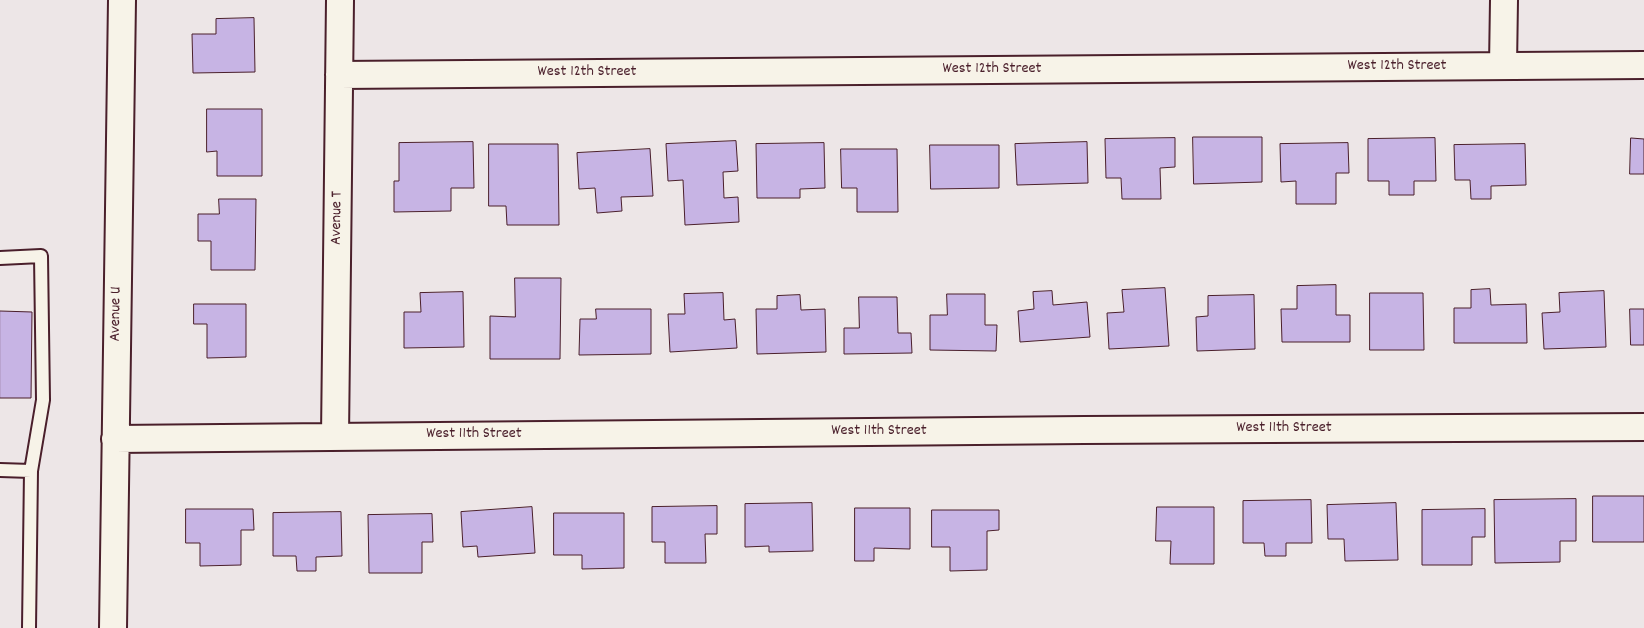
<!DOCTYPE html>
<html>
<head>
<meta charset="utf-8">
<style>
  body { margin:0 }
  canvas { display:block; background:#ede6e7 }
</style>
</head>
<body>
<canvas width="1644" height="628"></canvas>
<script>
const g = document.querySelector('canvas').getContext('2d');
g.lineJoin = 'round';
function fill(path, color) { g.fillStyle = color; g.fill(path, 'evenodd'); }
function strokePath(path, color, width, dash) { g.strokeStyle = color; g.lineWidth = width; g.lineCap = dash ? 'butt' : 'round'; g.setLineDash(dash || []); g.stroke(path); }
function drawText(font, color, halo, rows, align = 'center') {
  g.font = font + ' Dekko,sans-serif'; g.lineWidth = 4.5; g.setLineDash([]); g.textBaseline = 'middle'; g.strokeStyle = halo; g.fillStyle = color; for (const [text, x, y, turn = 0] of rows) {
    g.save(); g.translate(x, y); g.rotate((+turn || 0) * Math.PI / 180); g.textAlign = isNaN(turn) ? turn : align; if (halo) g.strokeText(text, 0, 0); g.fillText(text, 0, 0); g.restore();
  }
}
const building = new Path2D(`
  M 254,18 L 255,72 L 193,73 L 192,34 L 216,34 L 216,19 Z
  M 207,109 L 262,109 L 262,176 L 217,176 L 217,151 L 207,152 Z
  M 1193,137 L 1262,137 L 1262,182 L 1194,184 Z
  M 1175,138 L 1175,167 L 1160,168 L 1161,199 L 1122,199 L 1121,178 L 1106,178 L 1105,139 Z
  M 1435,138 L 1436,181 L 1414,181 L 1414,195 L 1389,195 L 1389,181 L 1368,181 L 1368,139 Z
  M 1631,138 L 1644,139 L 1644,174 L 1630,174 Z
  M 736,141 L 738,171 L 723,172 L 724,198 L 738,197 L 739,222 L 685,225 L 683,180 L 668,181 L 666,144 Z
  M 473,142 L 474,188 L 451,188 L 451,211 L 394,212 L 394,181 L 399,181 L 399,143 Z
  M 1087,142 L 1088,183 L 1017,185 L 1015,144 Z
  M 824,143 L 825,188 L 800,189 L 800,198 L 757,198 L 756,144 Z
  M 1348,143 L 1349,173 L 1336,173 L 1336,204 L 1296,204 L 1296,181 L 1281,182 L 1280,144 Z
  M 489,144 L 558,144 L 559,225 L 507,225 L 506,206 L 489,206 Z
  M 1525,144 L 1526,185 L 1491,186 L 1491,199 L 1471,199 L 1470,180 L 1455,180 L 1454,145 Z
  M 930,145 L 999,145 L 999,188 L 931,189 Z
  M 650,149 L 653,196 L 621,197 L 622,211 L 597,213 L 595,188 L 579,189 L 577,153 Z
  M 841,149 L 897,149 L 898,212 L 857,212 L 857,188 L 842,188 Z
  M 219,199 L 256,199 L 255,270 L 211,270 L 211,241 L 198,241 L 198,214 L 219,214 Z
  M 515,278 L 561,278 L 560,359 L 490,359 L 490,316 L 515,317 Z
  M 1336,285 L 1336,315 L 1350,315 L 1350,342 L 1282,342 L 1281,309 L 1297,309 L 1297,286 Z
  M 1165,288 L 1169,346 L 1109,349 L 1107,313 L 1124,312 L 1122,290 Z
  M 1490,289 L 1491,305 L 1526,304 L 1527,343 L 1454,343 L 1454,308 L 1471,308 L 1471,290 Z
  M 1052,291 L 1053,305 L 1087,302 L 1090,337 L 1020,342 L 1018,311 L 1034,309 L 1033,292 Z
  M 1604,291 L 1606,347 L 1544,349 L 1542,313 L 1560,312 L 1559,293 Z
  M 463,292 L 464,347 L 404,348 L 404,312 L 421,312 L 420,293 Z
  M 723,293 L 724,320 L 735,319 L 737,348 L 670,352 L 668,314 L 685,314 L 684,294 Z
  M 1370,293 L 1423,293 L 1424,350 L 1370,350 Z
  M 947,294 L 985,294 L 985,325 L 997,325 L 996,351 L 930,350 L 930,315 L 947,315 Z
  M 800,295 L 801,310 L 825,309 L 826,352 L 757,354 L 756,309 L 777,309 L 777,296 Z
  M 1254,295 L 1255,349 L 1197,351 L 1196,317 L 1208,316 L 1208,296 Z
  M 859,297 L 897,297 L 898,333 L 911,333 L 912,353 L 844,354 L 844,328 L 859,328 Z
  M 194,304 L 246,304 L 246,357 L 207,358 L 207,324 L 194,324 Z
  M 596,309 L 651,309 L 651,354 L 579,355 L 580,319 L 596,319 Z
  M 1630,309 L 1644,309 L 1644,345 L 1631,345 Z
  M 0,311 L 32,312 L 31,398 L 0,398 Z
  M 1593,496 L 1644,496 L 1644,542 L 1593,542 Z
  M 1576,499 L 1576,541 L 1560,541 L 1560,562 L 1495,563 L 1494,500 Z
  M 1311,500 L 1312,543 L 1286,543 L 1286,556 L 1265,556 L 1264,543 L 1243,543 L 1243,501 Z
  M 812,503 L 813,551 L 769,552 L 769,546 L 745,547 L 745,504 Z
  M 1396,503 L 1398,560 L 1345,561 L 1344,539 L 1328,539 L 1327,505 Z
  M 717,506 L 717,534 L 705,534 L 706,563 L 665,563 L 665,542 L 652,542 L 652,507 Z
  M 532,507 L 535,553 L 478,557 L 477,546 L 463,547 L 461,512 Z
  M 1157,507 L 1214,507 L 1214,564 L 1170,564 L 1171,541 L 1156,541 Z
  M 855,508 L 910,508 L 910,549 L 874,548 L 874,561 L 855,561 Z
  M 186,509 L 253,509 L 254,530 L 241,530 L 241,565 L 200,566 L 200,543 L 186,543 Z
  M 1485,509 L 1485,537 L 1472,537 L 1472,565 L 1422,565 L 1422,510 Z
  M 932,510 L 999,510 L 999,530 L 987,531 L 987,570 L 950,571 L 950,547 L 932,547 Z
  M 341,512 L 342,556 L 316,557 L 316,571 L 297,571 L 296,556 L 273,556 L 273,513 Z
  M 554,513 L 624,513 L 624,568 L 582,569 L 582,555 L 554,555 Z
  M 432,514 L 433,542 L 422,542 L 422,573 L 369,573 L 368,515 Z`);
fill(building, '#c7b4e4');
strokePath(building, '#4a1f2b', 1);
const service = new Path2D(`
  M 0,258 L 41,256 L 43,400 L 31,471 L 29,628
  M 0,470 L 31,471`);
const minor = new Path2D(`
  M 1503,66 L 1504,0
  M 339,75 L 1644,65
  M 335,436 L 340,0
  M 115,439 L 1084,430 L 1644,427
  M 113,628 L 122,0`);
strokePath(service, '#4a1f2b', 16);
strokePath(minor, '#4a1f2b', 30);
strokePath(service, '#f7f3e8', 12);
strokePath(minor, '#f7f3e8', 26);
drawText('16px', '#4a1f2b', '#f7f3e8', [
  ["West 12th Street",1397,67],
  ["West 12th Street",992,70],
  ["West 12th Street",587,73],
  ["Avenue T",338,218,-89],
  ["Avenue U",117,314,-89],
  ["West 11th Street",1284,429],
  ["West 11th Street",879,432],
  ["West 11th Street",474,435]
]);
</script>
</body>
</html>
